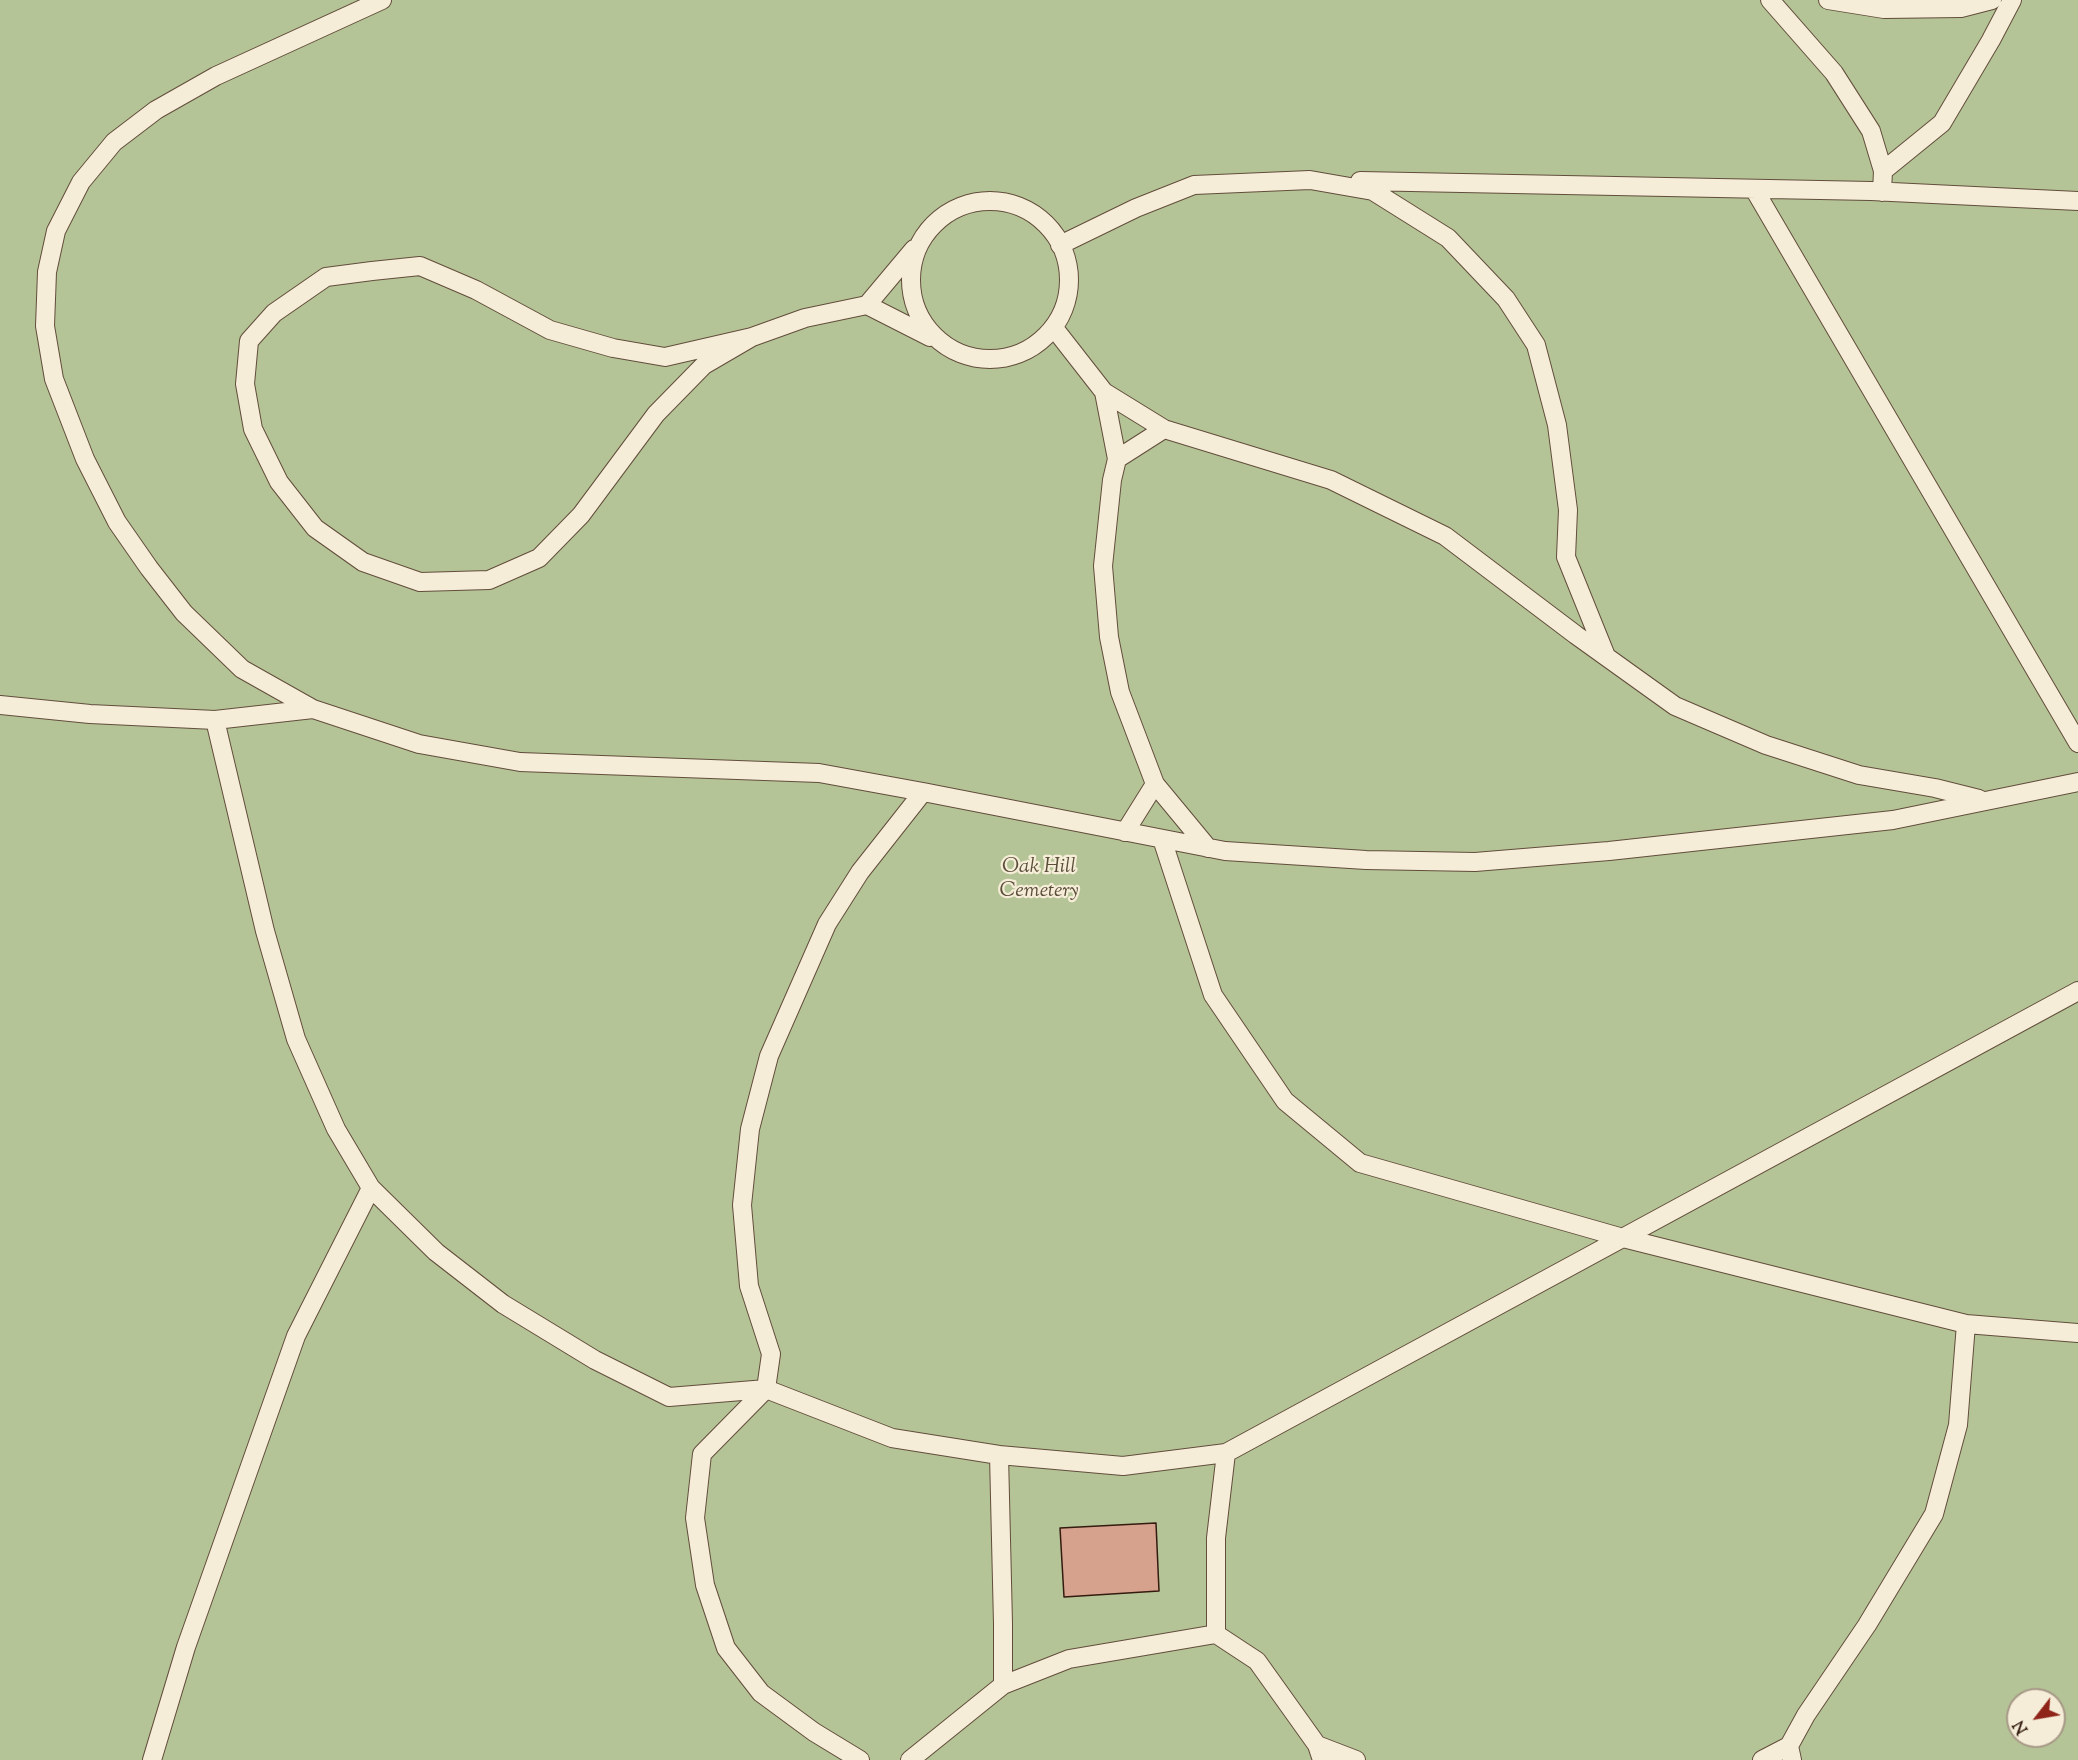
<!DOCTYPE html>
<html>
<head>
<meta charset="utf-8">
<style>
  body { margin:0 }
  #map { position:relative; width:2078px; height:1760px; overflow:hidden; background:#efe3c1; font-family:"Sorts Mill Goudy",serif }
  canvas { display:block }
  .north { position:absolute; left:2006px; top:1688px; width:60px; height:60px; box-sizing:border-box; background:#f5edd7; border:2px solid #a79987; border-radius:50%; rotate:239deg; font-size:16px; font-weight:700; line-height:24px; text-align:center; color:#331b0f }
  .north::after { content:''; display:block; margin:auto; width:21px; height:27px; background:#8f2418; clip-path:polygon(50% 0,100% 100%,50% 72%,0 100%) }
</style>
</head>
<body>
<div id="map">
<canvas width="2078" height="1760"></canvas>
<div class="north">N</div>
</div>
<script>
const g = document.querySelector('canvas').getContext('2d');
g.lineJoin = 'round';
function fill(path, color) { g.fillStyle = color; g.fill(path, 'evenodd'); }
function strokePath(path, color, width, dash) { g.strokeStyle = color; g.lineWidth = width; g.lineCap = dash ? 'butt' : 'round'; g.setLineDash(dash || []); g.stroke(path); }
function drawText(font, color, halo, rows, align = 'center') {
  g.font = font + ' "Sorts Mill Goudy",serif'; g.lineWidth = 4.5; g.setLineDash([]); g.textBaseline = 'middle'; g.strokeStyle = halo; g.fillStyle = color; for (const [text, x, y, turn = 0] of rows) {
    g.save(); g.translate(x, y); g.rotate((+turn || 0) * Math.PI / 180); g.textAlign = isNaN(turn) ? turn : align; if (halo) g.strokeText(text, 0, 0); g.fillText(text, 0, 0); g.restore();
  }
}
fill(new Path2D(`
  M 0,0 L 2078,0 L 2078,1760 L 0,1760 ZM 2018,1700 L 2054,1700 L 2054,1736 L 2018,1736 Z`), '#b5c496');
const building = new Path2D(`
  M 1156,1523 L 1159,1591 L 1064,1597 L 1060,1528 Z`);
fill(building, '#d6a18d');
strokePath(building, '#331b0f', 1.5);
const service = new Path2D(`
  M 1770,0 L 1834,73 L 1871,131 L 1883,171
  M 1828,0 L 1884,9 L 1961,8 L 1992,0
  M 1360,181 L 1871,191 L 2078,201
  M 1754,189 L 2078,743
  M 1882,192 L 1883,171 L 1942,123 L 1991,40 L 2012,0
  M911 280a79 79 0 1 1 158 0a79 79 0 1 1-158 0Z
  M 1060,245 L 1136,208 L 1194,185 L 1310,180 L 1373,191 L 1448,238 L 1506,299 L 1536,345 L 1557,425 L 1568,510 L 1566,557 L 1606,656
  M 914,249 L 867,305 L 930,337
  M 1054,328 L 1104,392 L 1117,459 L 1112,480 L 1103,566 L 1109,637 L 1120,692 L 1155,784
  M 752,337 L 665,357 L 613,348 L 550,330 L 476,290 L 420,266 L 372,271 L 326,277 L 274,313 L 249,341 L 245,384 L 253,429 L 279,482 L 315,528 L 363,562 L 420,582 L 489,580 L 539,558 L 581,515 L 656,414 L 704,365 L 752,337 L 805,318 L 867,305
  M 1104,392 L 1164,429 L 1117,459
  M 1164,429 L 1331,480 L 1445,536 L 1576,635 L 1675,706 L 1766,745 L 1859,775 L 1935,788 L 1979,799
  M 0,705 L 90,714 L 215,720 L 265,931 L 296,1039 L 336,1129 L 371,1188 L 296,1336 L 186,1647 L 152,1760
  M 313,709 L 419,744 L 520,762 L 819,773 L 923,792
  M 215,720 L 313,709 L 242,669 L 184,613 L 149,568 L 117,522 L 85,459 L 54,379 L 45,326 L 47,272 L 56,231 L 81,182 L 114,142 L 156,110 L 216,76 L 382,0
  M 1125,832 L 1155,784 L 1208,848
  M 1162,839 L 1213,995 L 1285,1101 L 1360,1163 L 1623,1238 L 1966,1324
  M 371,1188 L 436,1252 L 503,1304 L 595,1360 L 669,1397 L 766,1389 L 702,1454 L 695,1518 L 705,1585 L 726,1648 L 761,1693 L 814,1732 L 860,1760
  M 1226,1453 L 2078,991
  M 999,1455 L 892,1438 L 766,1389 L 771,1354 L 749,1286 L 742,1205 L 750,1129 L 769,1056 L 827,924 L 860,872 L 923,792 L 1225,851 L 1366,860 L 1475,862 L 1609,851 L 1893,820 L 2078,782
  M 1003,1685 L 1003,1624 L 999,1455 L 1123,1466 L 1226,1453 L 1216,1538 L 1216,1634
  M 1317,1745 L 1356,1760
  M 910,1760 L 1003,1685 L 1069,1659 L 1216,1634 L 1257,1661 L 1317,1745 L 1322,1760
  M 1762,1760 L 1789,1746
  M 1792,1760 L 1789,1746 L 1806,1715 L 1867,1625 L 1934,1514 L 1958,1425 L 1966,1324 L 2078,1333`);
strokePath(service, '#624d3c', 20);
strokePath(service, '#f5edd7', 18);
drawText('italic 21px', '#5a4e38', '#f5edd7', [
  ["Oak Hill",1039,868],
  ["Cemetery",1039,892]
]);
</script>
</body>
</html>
